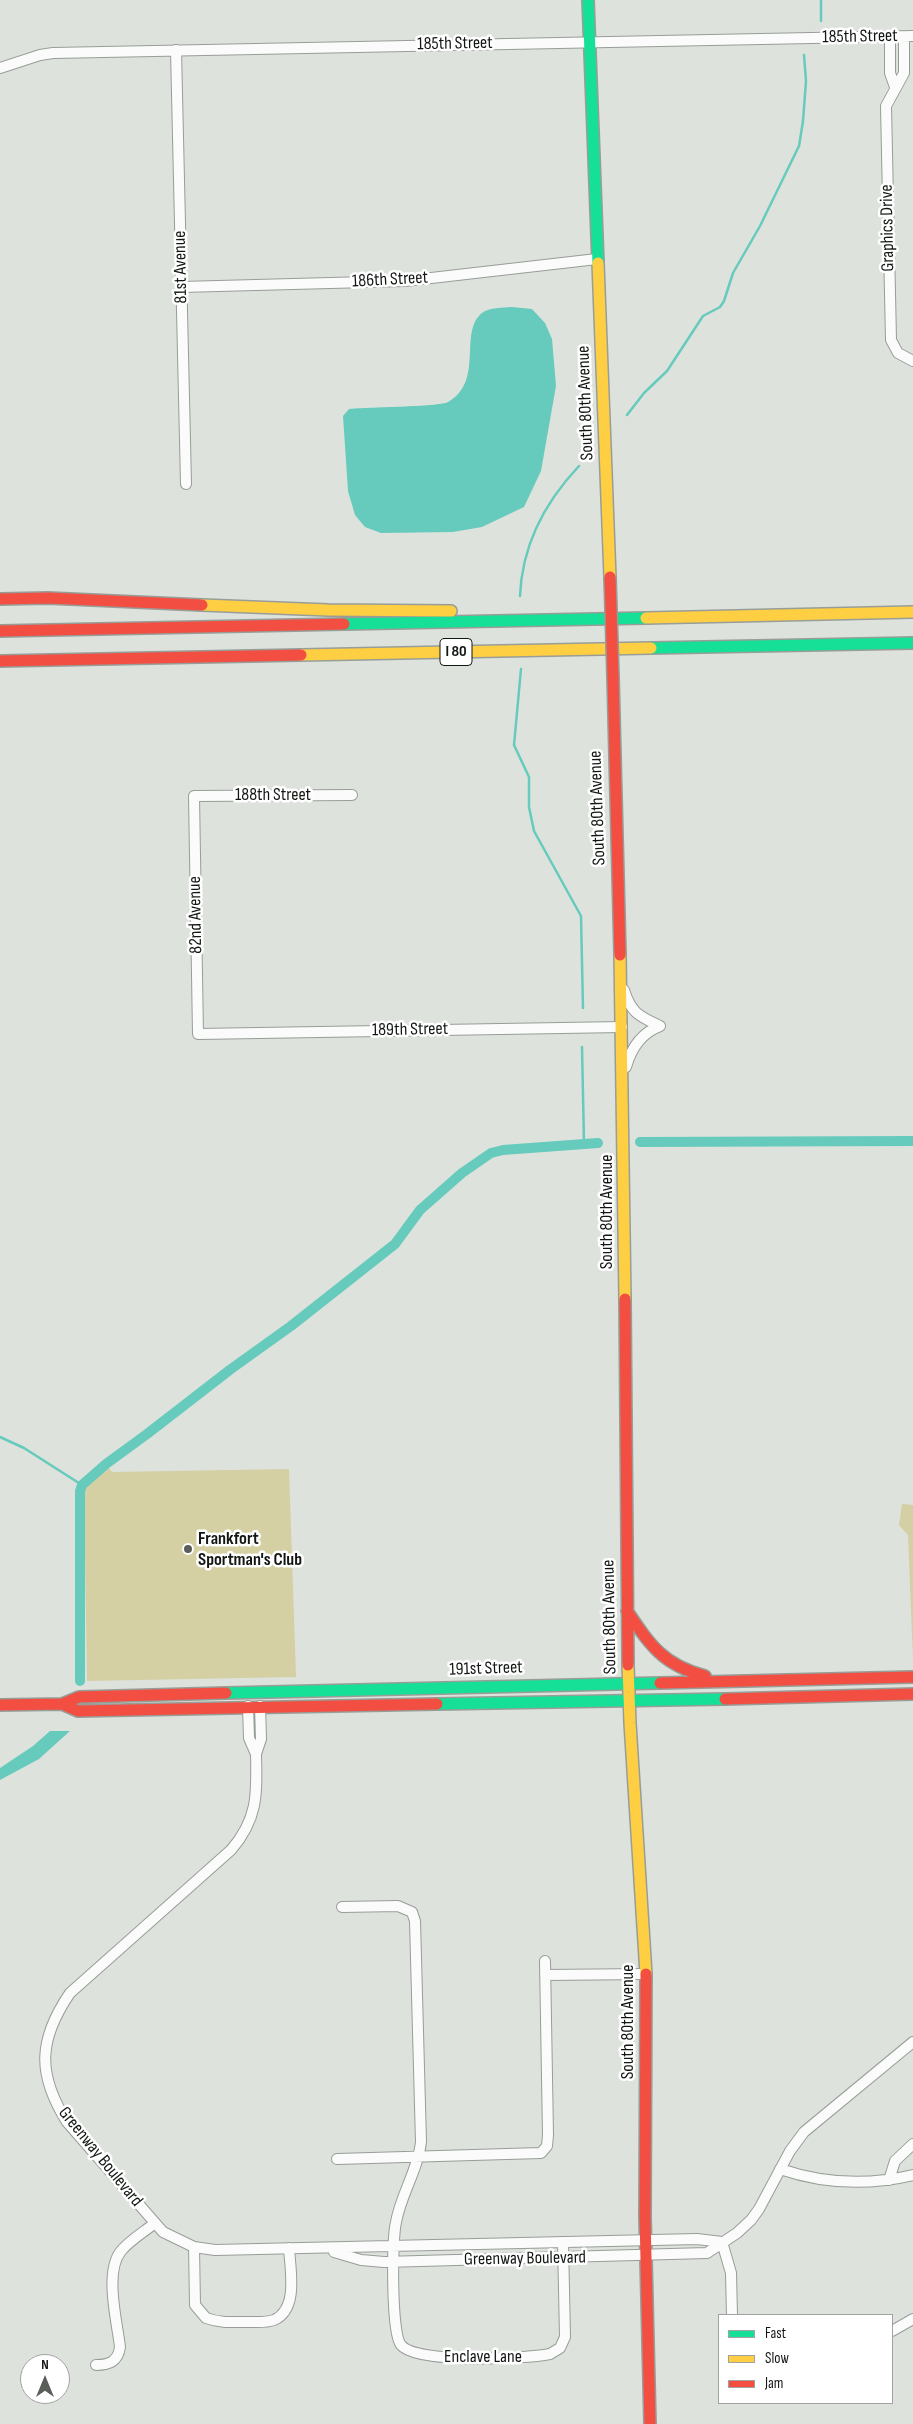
<!DOCTYPE html>
<html>
<head>
<meta charset="utf-8">
<style>
  body { margin:0 }
  #map { position:relative; width:913px; height:2424px; overflow:hidden; background:#dde3dc; font-family:"Sofia Sans Condensed",sans-serif }
  canvas { display:block }
  .legend { position:absolute; left:718px; top:2314px; width:175px; height:90px; box-sizing:border-box; background:#fff; border:1px solid #a1a2a1; margin:0; padding:6px 9px; list-style:none; font-size:15px; color:#131713 }
  .legend li { display:flex; align-items:center; gap:10px; height:25px }
  .legend b { width:25px; border:1px solid #a1a2a1 }
  .north { position:absolute; left:20px; top:2354px; width:50px; height:50px; box-sizing:border-box; background:#fff; border:1px solid #a1a2a1; border-radius:50%; rotate:0deg; font-size:14px; font-weight:700; line-height:20px; text-align:center; color:#131713 }
  .north::after { content:''; display:block; margin:auto; width:18px; height:22px; background:#5a5e59; clip-path:polygon(50% 0,100% 100%,50% 72%,0 100%) }
</style>
</head>
<body>
<div id="map">
<canvas width="913" height="2424"></canvas>
<ul class="legend">
<li><b style="height:6px;background:#16e098"></b>Fast</li>
<li><b style="height:6px;background:#ffcf43"></b>Slow</li>
<li><b style="height:6px;background:#f24e42"></b>Jam</li>
</ul>
<div class="north">N</div>
</div>
<script>
const g = document.querySelector('canvas').getContext('2d');
g.lineJoin = 'round';
function fill(path, color) { g.fillStyle = color; g.fill(path, 'evenodd'); }
function strokePath(path, color, width, dash) { g.strokeStyle = color; g.lineWidth = width; g.lineCap = dash ? 'butt' : 'round'; g.setLineDash(dash || []); g.stroke(path); }
function drawText(font, color, halo, rows, align = 'center') {
  g.font = font + ' "Sofia Sans Condensed",sans-serif'; g.lineWidth = 5; g.setLineDash([]); g.textBaseline = 'middle'; g.strokeStyle = halo; g.fillStyle = color; for (const [text, x, y, turn = 0] of rows) {
    g.save(); g.translate(x, y); g.rotate((+turn || 0) * Math.PI / 180); g.textAlign = isNaN(turn) ? turn : align; if (halo) g.strokeText(text, 0, 0); g.fillText(text, 0, 0); g.restore();
  }
}
fill(new Path2D(`
  M 104,1461 L 112,1472 L 289,1469 L 296,1677 L 87,1681 L 84,1491 L 90,1472 Z
  M 902,1504 L 913,1505 L 913,1660 L 908,1535 L 899,1525 Z`), '#d5cfa4');
fill(new Path2D(`
  M 512,307 L 532,309 L 545,323 L 552,339 L 556,386 L 541,471 L 524,507 L 482,527 L 453,532 L 381,533 L 365,527 L 355,515 L 348,491 L 343,416 L 349,409 C 366,407 438,407 448,402 C 485,381 458,332 482,313 C 490,307 502,308 512,307 Z
  M 50,1731 L 70,1731 L 39,1759 L 0,1780 L 0,1768 L 33,1746 Z`), '#66cabc');
strokePath(new Path2D(`
  M 821,21 L 821,0
  M 627,415 L 644,393 L 667,371 L 703,316 L 720,307 L 724,301 L 733,273 L 760,226 L 799,146 L 803,121 L 806,81 L 804,55
  M 520,596 C 522,545 545,502 579,466
  M 521,669 L 514,745 L 529,777 L 529,807 L 534,831 L 581,916 L 583,1008
  M 582,1047 L 584,1143
  M 0,1437 L 24,1448 L 82,1485`), '#66cabc', 2.5);
strokePath(new Path2D(`
  M 640,1142 L 913,1141
  M 80,1681 L 80,1491 L 82,1485 L 106,1464 L 147,1434 L 231,1369 L 291,1326 L 395,1244 L 420,1210 L 462,1173 L 491,1153 L 503,1150 L 598,1143`), '#66cabc', 10);
const street = new Path2D(`
  M 890,36 L 890,73 L 895,87
  M 904,37 L 904,73 L 886,106 L 891,340 L 898,353 L 913,361
  M 176,50 L 186,484
  M 0,68 L 40,55 L 53,53 L 913,36
  M 181,287 L 405,281 L 597,259
  M 352,795 L 194,796 L 198,1034 L 622,1027
  M 624,990 C 631,1013 639,1016 660,1026
  M 626,1067 C 631,1049 641,1033 660,1026
  M 248,1706 L 249,1738 L 256,1754 L 261,1739 L 260,1706
  M 256,1754 C 257,1794 258,1819 231,1850 L 70,1993 C 38,2040 37,2074 67,2122 L 163,2232 L 194,2247 L 215,2250 L 697,2239 L 722,2242
  M 342,1907 L 398,1906 L 412,1912 L 415,1921 L 421,2142 C 418,2170 401,2194 396,2222 C 392,2239 391,2334 401,2345 C 416,2364 525,2359 550,2354 L 560,2348 L 565,2337 L 563,2242
  M 545,1975 L 646,1974
  M 337,2159 L 541,2153 L 547,2146 L 548,2135 L 545,1961
  M 780,2169 C 824,2184 867,2186 913,2175
  M 889,2180 L 895,2161 L 913,2144
  M 722,2242 L 731,2273 L 732,2315
  M 194,2247 L 195,2305 L 206,2318 C 219,2323 233,2322 248,2322 C 256,2322 266,2323 274,2320 C 299,2309 290,2269 289,2248
  M 334,2252 L 361,2260 L 384,2262 L 707,2253 L 737,2233 L 751,2220 L 759,2209 L 790,2151 L 804,2132 L 913,2042
  M 892,2331 L 913,2319
  M 96,2365 C 110,2365 118,2361 120,2347 C 117,2321 104,2272 121,2251 C 130,2240 144,2232 155,2223`);
const fast = new Path2D(`
  M 588,0 L 598,263
  M 344,624 L 646,618
  M 651,648 L 913,643
  M 226,1693 L 660,1683
  M 437,1704 L 725,1699`);
const slow = new Path2D(`
  M 598,263 L 610,577
  M 202,605 L 328,610 L 451,611
  M 646,618 L 913,612
  M 301,655 L 651,648
  M 620,955 L 625,1299
  M 628,1665 L 630,1723 L 646,1974`);
const jam = new Path2D(`
  M 0,599 L 48,598 L 202,605
  M 0,631 L 344,624
  M 0,661 L 301,655
  M 613,677 L 620,955
  M 625,1299 L 628,1665
  M 627,1611 C 650,1645 663,1665 705,1676
  M 660,1683 L 913,1677
  M 725,1699 L 913,1694
  M 62,1704 L 78,1711 L 437,1704
  M 0,1705 L 62,1704 L 79,1697 L 226,1693
  M 646,1974 L 645,2217 L 650,2424`);
strokePath(street, '#989d98', 12);
strokePath(fast, '#989d98', 14);
strokePath(slow, '#989d98', 14);
strokePath(jam, '#989d98', 14);
strokePath(street, '#fafbfa', 10);
strokePath(fast, '#16e098', 11);
strokePath(slow, '#ffcf43', 11);
strokePath(jam, '#f24e42', 11);
const jamBridge = new Path2D(`
  M 610,577 L 613,677`);
strokePath(jamBridge, '#989d98', 14, []);
strokePath(jamBridge, '#f24e42', 11);
for (const [x, y, r, color] of [
  [188,1549,5,"#5a5e59"]
]) { const dot = new Path2D(); dot.arc(x, y, r, 0, 2 * Math.PI); g.fillStyle = color; g.fill(dot); strokePath(dot, '#fff', 2); }
for (const [x, y, w] of [
  [456,652,32]
]) { const box = new Path2D(); box.roundRect(x - w / 2, y - 13.5, w, 27, 4); g.fillStyle = '#fff'; g.fill(box); strokePath(box, '#131713', 1); }
drawText('bold 16px', '#131713', null, [
  ["I 80",456,652]
]);
drawText('18px', '#131713', '#fff', [
  ["185th Street",860,37,-1],
  ["185th Street",455,44,-1],
  ["Graphics Drive",888,228,-91],
  ["81st Avenue",181,267,-91],
  ["186th Street",390,280,-3],
  ["South 80th Avenue",586,403,-92],
  ["188th Street",273,795],
  ["South 80th Avenue",598,808,-92],
  ["82nd Avenue",196,915,-91],
  ["189th Street",410,1030,-1],
  ["South 80th Avenue",607,1212,-90],
  ["South 80th Avenue",610,1617,-91],
  ["191st Street",486,1669,-2],
  ["South 80th Avenue",628,2022,-90],
  ["Greenway Boulevard",100,2157,51],
  ["Greenway Boulevard",525,2259,-1],
  ["Enclave Lane",483,2357]
]);
drawText('bold 18px', '#131713', '#fff', [
  ["Frankfort",198,1539],
  ["Sportman's Club",198,1560]
], 'left');
</script>
</body>
</html>
